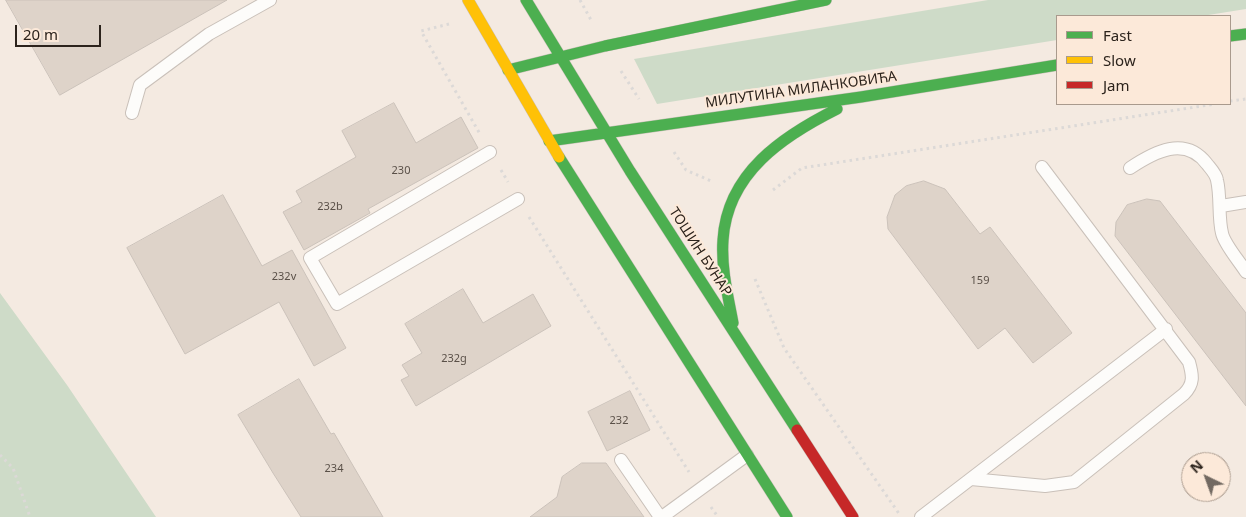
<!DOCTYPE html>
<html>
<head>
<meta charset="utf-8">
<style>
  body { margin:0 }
  #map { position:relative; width:1246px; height:517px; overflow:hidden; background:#f4eae1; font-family:"Noto Sans",sans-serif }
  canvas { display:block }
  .legend { position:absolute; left:1056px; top:15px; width:175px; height:90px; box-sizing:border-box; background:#fce9d9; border:1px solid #a99a8d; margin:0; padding:6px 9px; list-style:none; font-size:15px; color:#2c231c }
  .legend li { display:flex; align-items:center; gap:10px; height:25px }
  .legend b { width:25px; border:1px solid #a99a8d }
  .north { position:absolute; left:1181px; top:452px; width:50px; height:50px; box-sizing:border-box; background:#fce9d9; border:1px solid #a99a8d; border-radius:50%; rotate:318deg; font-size:14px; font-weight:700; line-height:20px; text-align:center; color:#2c231c }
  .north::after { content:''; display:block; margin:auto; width:18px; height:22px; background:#726961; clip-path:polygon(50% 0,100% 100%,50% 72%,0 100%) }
  .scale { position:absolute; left:15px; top:25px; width:86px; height:22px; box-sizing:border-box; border:2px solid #2c231c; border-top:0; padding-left:6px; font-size:15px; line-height:18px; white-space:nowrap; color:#2c231c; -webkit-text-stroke:4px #fce9d9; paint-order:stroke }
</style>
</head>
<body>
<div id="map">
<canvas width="1246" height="517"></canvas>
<ul class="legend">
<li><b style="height:6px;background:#4caf50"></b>Fast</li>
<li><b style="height:6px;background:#ffc107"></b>Slow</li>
<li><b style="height:6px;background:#c62828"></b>Jam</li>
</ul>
<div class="north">N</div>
<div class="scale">20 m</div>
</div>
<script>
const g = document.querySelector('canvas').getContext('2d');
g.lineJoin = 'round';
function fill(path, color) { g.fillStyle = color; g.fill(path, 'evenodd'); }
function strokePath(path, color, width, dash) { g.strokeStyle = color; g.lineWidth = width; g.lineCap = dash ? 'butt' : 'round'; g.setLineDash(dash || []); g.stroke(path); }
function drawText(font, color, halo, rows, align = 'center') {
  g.font = font + ' "Noto Sans",sans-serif'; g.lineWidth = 4; g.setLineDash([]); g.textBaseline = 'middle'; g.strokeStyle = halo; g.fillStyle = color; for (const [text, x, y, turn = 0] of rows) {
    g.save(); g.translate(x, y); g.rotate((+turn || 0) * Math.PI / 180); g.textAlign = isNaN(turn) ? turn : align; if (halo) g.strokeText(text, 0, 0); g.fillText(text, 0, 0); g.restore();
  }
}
fill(new Path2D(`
  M 988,0 L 1246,0 L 1246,9 L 1202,16 L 1057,16 L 1057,40 L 657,104 L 634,59 Z
  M 0,293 L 67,385 L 156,517 L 0,517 Z`), '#cedbc8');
const building = new Path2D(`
  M 6,0 L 227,0 L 60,95 Z
  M 394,103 L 416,143 L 461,117 L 478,148 L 368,209 L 370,213 L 304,250 L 283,212 L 302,202 L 296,191 L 356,157 L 342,131 Z
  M 924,181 L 945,189 L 980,234 L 990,227 L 1072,333 L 1033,363 L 1005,328 L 978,349 L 888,229 L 887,217 L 895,195 L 906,186 Z
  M 223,195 L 262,266 L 292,250 L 346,348 L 314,366 L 279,302 L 185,354 L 127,248 Z
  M 1147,199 L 1160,201 L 1246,313 L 1246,406 L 1115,236 L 1116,222 L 1127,205 Z
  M 463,289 L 483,323 L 533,294 L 551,326 L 416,406 L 401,380 L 409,376 L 402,365 L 422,353 L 405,324 Z
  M 299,379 L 331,434 L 334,433 L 383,517 L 301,517 L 273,473 L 238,415 Z
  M 630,391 L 650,430 L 607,451 L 588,412 Z
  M 582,463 L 606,463 L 644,517 L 530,517 L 557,497 L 562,477 Z`);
fill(building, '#ded3c9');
strokePath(building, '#cbc2ba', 1);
const lane = new Path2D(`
  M 132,113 L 140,85 L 209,34 L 270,0
  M 490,152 L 310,258 L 337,304 L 518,199
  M 1130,168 C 1154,152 1185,135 1207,164 C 1211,169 1216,174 1217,180 C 1221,197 1218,217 1222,233 C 1224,244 1240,262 1246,272
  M 1221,206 L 1246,202
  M 621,460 L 660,517
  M 971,479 L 1045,486 L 1074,482 L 1184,394 C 1194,384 1193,376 1189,362 L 1042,167
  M 662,517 L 747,455
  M 921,517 L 1166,329`);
const fast = new Path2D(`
  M 526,0 L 630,171 L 797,430
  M 1230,36 L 1246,34
  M 508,70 L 605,46 L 826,0
  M 549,141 L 861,97 L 1057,65
  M 559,157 L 787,517
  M 733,323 C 728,296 721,268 723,240 C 727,173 783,136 837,109`);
const slow = new Path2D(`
  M 468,0 L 559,157`);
const jam = new Path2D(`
  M 797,430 L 853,517`);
strokePath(lane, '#c9c0b9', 14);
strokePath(fast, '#c9c0b9', 12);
strokePath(slow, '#c9c0b9', 12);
strokePath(jam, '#c9c0b9', 12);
strokePath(new Path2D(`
  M 580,0 L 591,20
  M 449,24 L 421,31 L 480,134
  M 621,71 L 639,99
  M 1230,101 L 1246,99
  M 674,152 L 686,170 L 711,181
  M 501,170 L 508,182
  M 773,190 L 802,168 L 1215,104
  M 529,217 L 689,472
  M 755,279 L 784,348 L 900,515
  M 0,455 L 13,468 L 30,517
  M 711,507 L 718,517`), '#dcd9d7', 3, [2.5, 4]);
strokePath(lane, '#fdfcfa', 12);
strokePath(fast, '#4caf50', 11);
strokePath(slow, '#ffc107', 11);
strokePath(jam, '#c62828', 11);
drawText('11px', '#5a5048', null, [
  ["230",401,171],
  ["232b",330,207],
  ["232v",284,277],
  ["159",980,281],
  ["232g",454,359],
  ["232",619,421],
  ["234",334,469]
]);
drawText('14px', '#2c231c', '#fce9d9', [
  ["МИЛУТИНА МИЛАНКОВИЋА",801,90,-8],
  ["ТОШИН БУНАР",700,252,57]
]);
</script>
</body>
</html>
